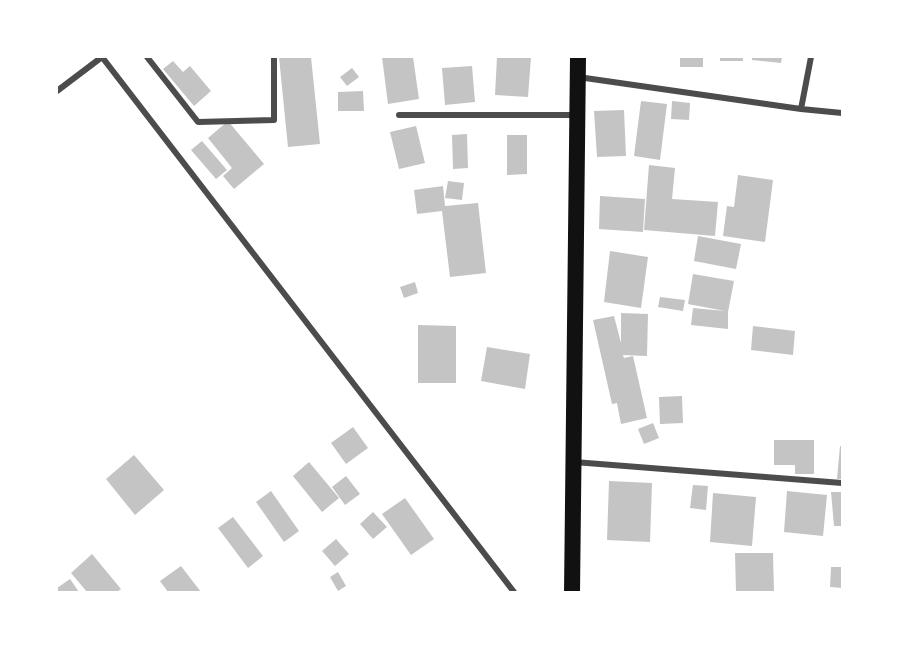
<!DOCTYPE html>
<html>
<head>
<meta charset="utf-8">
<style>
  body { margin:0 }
  #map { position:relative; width:899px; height:649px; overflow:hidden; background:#fff; font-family:Arial,sans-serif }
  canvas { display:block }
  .frame { position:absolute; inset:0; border:58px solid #fff; pointer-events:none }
</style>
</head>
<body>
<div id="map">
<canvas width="899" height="649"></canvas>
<div class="frame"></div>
</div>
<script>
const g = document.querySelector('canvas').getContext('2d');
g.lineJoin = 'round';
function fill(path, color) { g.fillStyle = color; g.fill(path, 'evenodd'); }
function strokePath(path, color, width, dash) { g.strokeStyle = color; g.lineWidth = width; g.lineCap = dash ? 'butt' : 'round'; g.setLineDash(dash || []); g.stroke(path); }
fill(new Path2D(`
  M 279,57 L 311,57 L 320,144 L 288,147 Z
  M 382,57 L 413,57 L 419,99 L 388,104 Z
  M 497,57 L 531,57 L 528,97 L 495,95 Z
  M 680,57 L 703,57 L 703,67 L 680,67 Z
  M 720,57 L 743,57 L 743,61 L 720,61 Z
  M 752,57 L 782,57 L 781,63 L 752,60 Z
  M 173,61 L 183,72 L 190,66 L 211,91 L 194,106 L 163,69 Z
  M 472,66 L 475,102 L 445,105 L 442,68 Z
  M 352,68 L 359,77 L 347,86 L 340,77 Z
  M 363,91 L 364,111 L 338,111 L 338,92 Z
  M 641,101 L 667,104 L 660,160 L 634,156 Z
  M 672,101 L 690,103 L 689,120 L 671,119 Z
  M 624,110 L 626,156 L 597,157 L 594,111 Z
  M 228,121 L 264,164 L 234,189 L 223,176 L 232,168 L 208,138 Z
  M 416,126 L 425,163 L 399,169 L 390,132 Z
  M 467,134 L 468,168 L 453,169 L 452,135 Z
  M 507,135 L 527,135 L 527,174 L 507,175 Z
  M 202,141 L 227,170 L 216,179 L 191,150 Z
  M 649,165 L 675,168 L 672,199 L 718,202 L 715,236 L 644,230 Z
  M 738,175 L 773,180 L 765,242 L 723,236 L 727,206 L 734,207 Z
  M 448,181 L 464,183 L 462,200 L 445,198 Z
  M 443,186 L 445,206 L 478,203 L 486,273 L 450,277 L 442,211 L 417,214 L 414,190 Z
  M 600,196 L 645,199 L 643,232 L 599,229 Z
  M 698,236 L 741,244 L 736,269 L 694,261 Z
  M 610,251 L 648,257 L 641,308 L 604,302 Z
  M 693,274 L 734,281 L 728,312 L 728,329 L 691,325 L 693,308 L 725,311 L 688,304 Z
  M 415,282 L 418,293 L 404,298 L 400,287 Z
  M 660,297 L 685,300 L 683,311 L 658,307 Z
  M 621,313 L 648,314 L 647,356 L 623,355 L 624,358 L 633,356 L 647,418 L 621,424 L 617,403 L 612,404 L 593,320 L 614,316 L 621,343 Z
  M 418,325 L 456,326 L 456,383 L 418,383 Z
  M 753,326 L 795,331 L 793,355 L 751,350 Z
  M 487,347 L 530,354 L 525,389 L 481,381 Z
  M 682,396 L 683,423 L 660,424 L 659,397 Z
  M 653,423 L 659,438 L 644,444 L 638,429 Z
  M 353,427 L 368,448 L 346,464 L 331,443 Z
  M 774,440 L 814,440 L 814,474 L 795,474 L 795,465 L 774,465 Z
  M 840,446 L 842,446 L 842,479 L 837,479 Z
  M 134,455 L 164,490 L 135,515 L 106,479 Z
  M 309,462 L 339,498 L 322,512 L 293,476 Z
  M 346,476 L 360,494 L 345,505 L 332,487 Z
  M 609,481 L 652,483 L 650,542 L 607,540 Z
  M 693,485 L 708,486 L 706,510 L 690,508 Z
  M 271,491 L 299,531 L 284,542 L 256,502 Z
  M 787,491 L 827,495 L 823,536 L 784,532 Z
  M 831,492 L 842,492 L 842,526 L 834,526 Z
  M 713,493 L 756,497 L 752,546 L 710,542 Z
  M 405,498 L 434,539 L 411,555 L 382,514 Z
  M 373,512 L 387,527 L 373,539 L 360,524 Z
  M 233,517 L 263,556 L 248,568 L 218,528 Z
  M 336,539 L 349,554 L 335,566 L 322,551 Z
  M 735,553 L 773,553 L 774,592 L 736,592 Z
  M 92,554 L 121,589 L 117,592 L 87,592 L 71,573 Z
  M 181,566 L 201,592 L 168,592 L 160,581 Z
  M 831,567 L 842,567 L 842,588 L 830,587 Z
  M 338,572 L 346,586 L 338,591 L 330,577 Z
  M 70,579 L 79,592 L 57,592 L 57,588 Z`), '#c4c4c4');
strokePath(new Path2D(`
  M 102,57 L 514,592
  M 147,57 L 198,122 L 274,120 L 274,57
  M 578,77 L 801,109 L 842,113
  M 57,91 L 102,57
  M 801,109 L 811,57
  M 399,115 L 575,115
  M 574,462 L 842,483`), '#4c4c4c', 6);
strokePath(new Path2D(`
  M 572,592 L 578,57`), '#111', 16);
</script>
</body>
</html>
